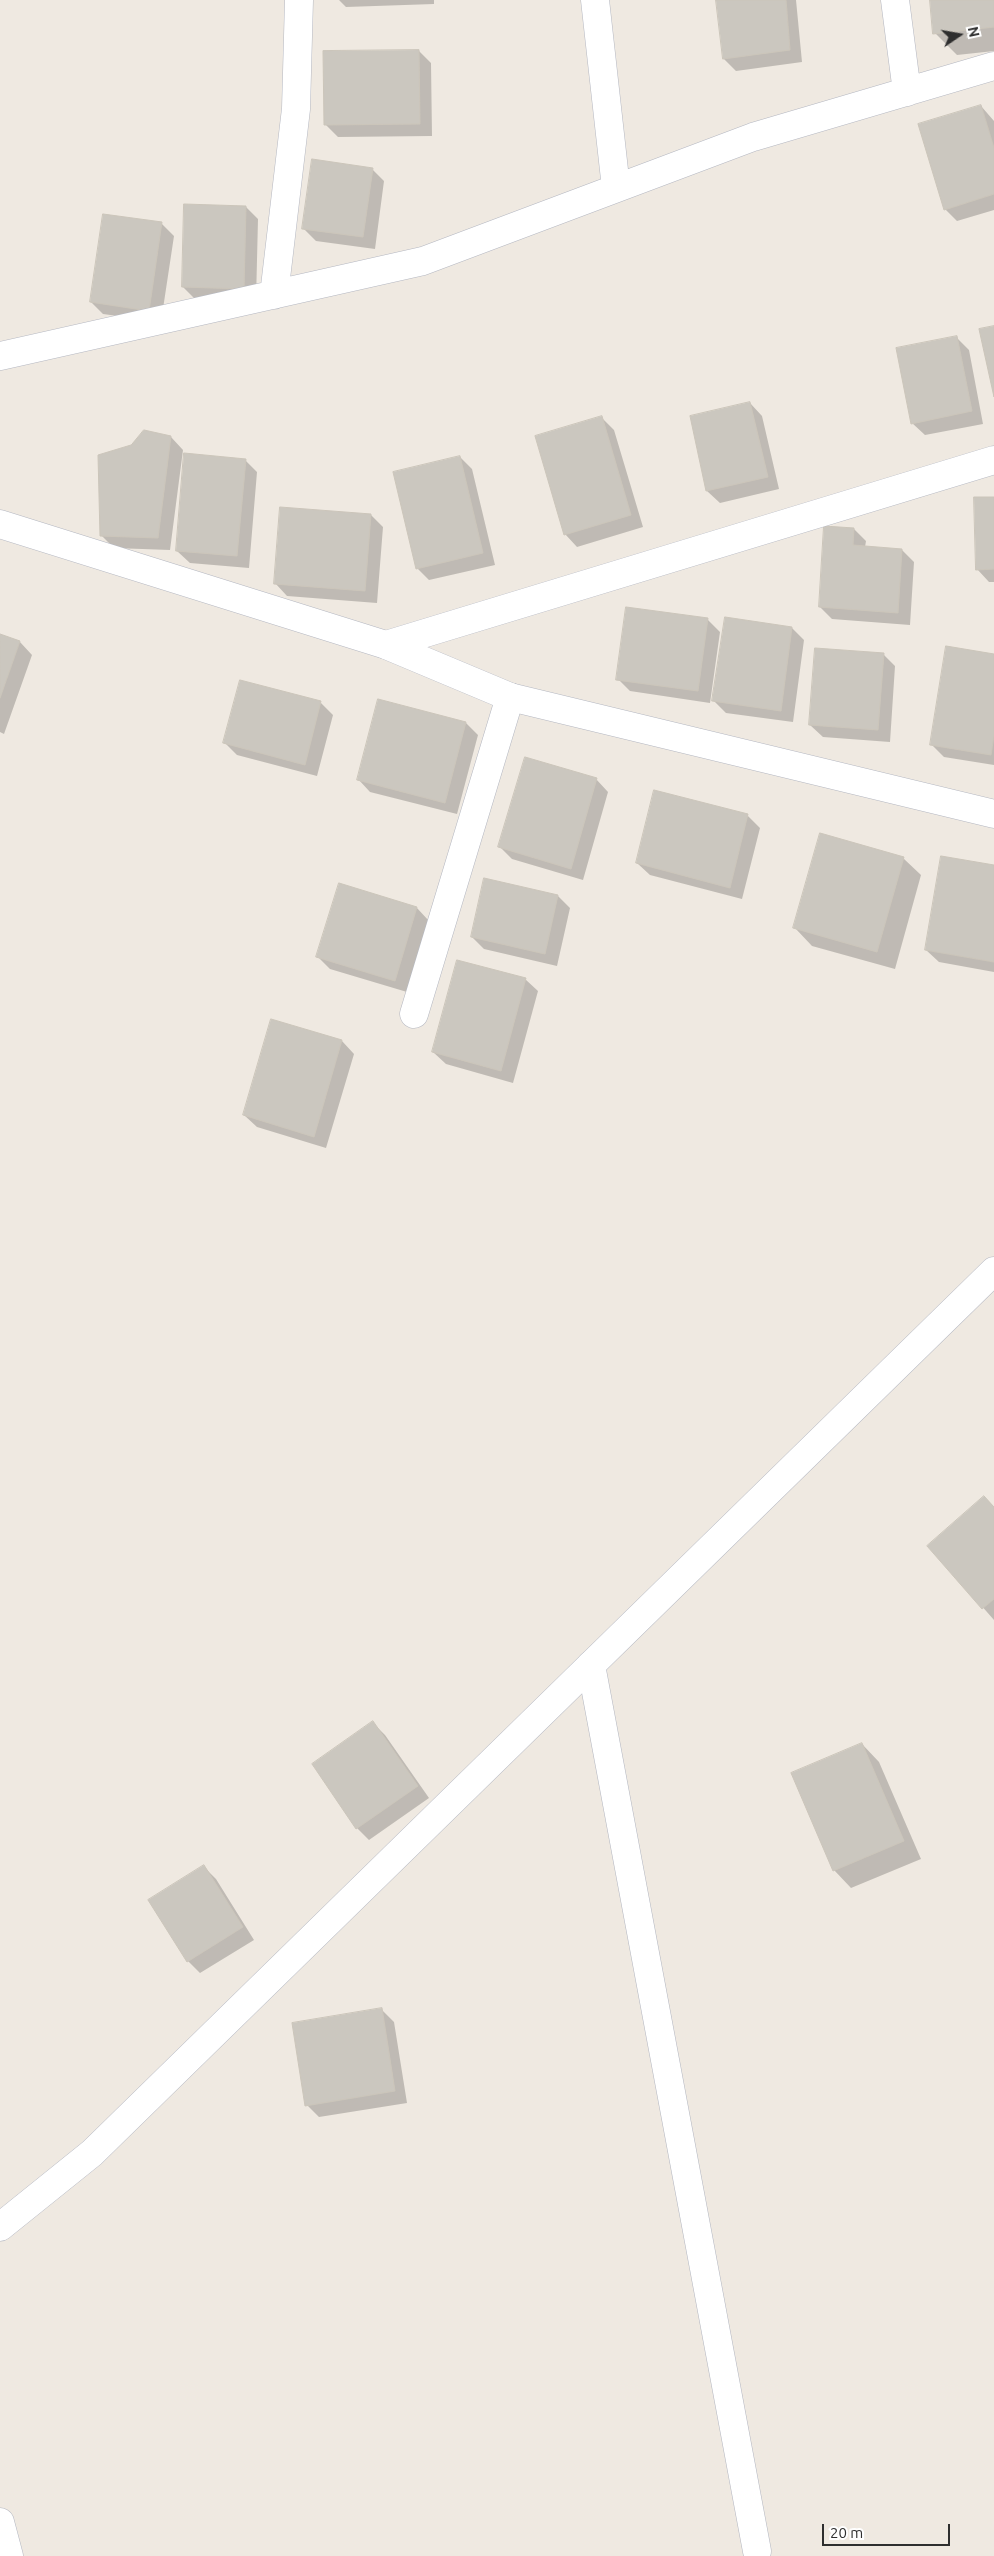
<!DOCTYPE html>
<html>
<head>
<meta charset="utf-8">
<style>
  body { margin:0 }
  #map { position:relative; width:994px; height:2556px; overflow:hidden; background:#efe9e1; font-family:Ubuntu,sans-serif }
  canvas { display:block }
  .north { position:absolute; left:934px; top:10px; width:50px; height:50px; -webkit-text-stroke:4px #fff; paint-order:stroke; rotate:78deg; font-size:14px; font-weight:700; line-height:20px; text-align:center; color:#2e2e2e }
  .north::after { content:''; display:block; margin:auto; width:18px; height:22px; background:#2e2e2e; clip-path:polygon(50% 0,100% 100%,50% 72%,0 100%) }
  .scale { position:absolute; left:822px; top:2524px; width:128px; height:22px; box-sizing:border-box; border:2px solid #2e2e2e; border-top:0; padding-left:6px; font-size:15px; line-height:18px; white-space:nowrap; color:#2e2e2e; -webkit-text-stroke:4px #fff; paint-order:stroke }
</style>
</head>
<body>
<div id="map">
<canvas width="994" height="2556"></canvas>
<div class="north">N</div>
<div class="scale">20 m</div>
</div>
<script>
const g = document.querySelector('canvas').getContext('2d');
g.lineJoin = 'round';
function fill(path, color) { g.fillStyle = color; g.fill(path, 'evenodd'); }
function strokePath(path, color, width, dash) { g.strokeStyle = color; g.lineWidth = width; g.lineCap = dash ? 'butt' : 'round'; g.setLineDash(dash || []); g.stroke(path); }
fill(new Path2D(`
  M 339,0 L 434,0 L 434,4 L 346,7 Z
  M 717,0 L 796,0 L 802,62 L 736,71 L 724,59 Z
  M 931,0 L 994,0 L 994,51 L 957,55 L 935,33 Z
  M 419,51 L 431,63 L 432,136 L 338,137 L 326,125 Z
  M 981,106 L 994,121 L 994,210 L 957,221 L 945,209 Z
  M 372,169 L 384,181 L 375,249 L 316,241 L 303,228 Z
  M 246,207 L 258,219 L 256,301 L 195,299 L 183,287 Z
  M 161,223 L 174,236 L 161,322 L 103,314 L 91,302 Z
  M 957,338 L 969,350 L 983,424 L 925,435 L 912,423 Z
  M 750,403 L 762,416 L 779,489 L 720,503 L 707,491 L 691,417 Z
  M 602,418 L 614,430 L 643,527 L 577,547 L 565,534 Z
  M 171,437 L 183,450 L 170,550 L 114,548 L 101,535 L 132,446 Z
  M 460,457 L 472,469 L 495,565 L 429,580 L 417,568 Z
  M 245,460 L 257,472 L 249,568 L 190,563 L 177,551 Z
  M 994,498 L 994,582 L 989,582 L 977,569 Z
  M 371,515 L 383,527 L 377,603 L 287,596 L 275,583 Z
  M 854,529 L 866,541 L 865,547 L 902,550 L 914,562 L 910,625 L 832,619 L 820,607 Z
  M 707,619 L 720,632 L 710,703 L 630,691 L 618,679 Z
  M 792,628 L 804,640 L 793,722 L 726,713 L 714,701 Z
  M 0,635 L 20,642 L 32,655 L 4,734 L 0,732 Z
  M 883,654 L 895,666 L 890,742 L 823,737 L 810,725 Z
  M 994,655 L 994,765 L 944,757 L 931,744 Z
  M 321,703 L 333,715 L 317,776 L 237,755 L 225,743 Z
  M 466,723 L 478,735 L 457,814 L 370,792 L 358,779 Z
  M 596,779 L 608,792 L 583,880 L 512,859 L 500,847 Z
  M 747,815 L 760,828 L 742,899 L 650,875 L 637,863 Z
  M 903,858 L 921,875 L 895,969 L 812,946 L 795,928 Z
  M 994,866 L 994,972 L 939,962 L 926,950 Z
  M 558,896 L 570,908 L 557,966 L 484,949 L 472,937 Z
  M 417,908 L 429,921 L 407,992 L 330,969 L 317,956 Z
  M 525,979 L 538,991 L 513,1083 L 446,1064 L 433,1052 Z
  M 272,1021 L 342,1041 L 354,1054 L 326,1148 L 257,1127 L 244,1115 Z
  M 984,1497 L 994,1507 L 994,1620 L 929,1546 Z
  M 373,1723 L 385,1735 L 429,1798 L 369,1840 L 357,1828 Z
  M 862,1744 L 879,1762 L 921,1859 L 851,1888 L 834,1870 Z
  M 204,1867 L 216,1879 L 254,1940 L 200,1973 L 188,1961 Z
  M 382,2010 L 394,2022 L 407,2103 L 319,2117 L 307,2105 Z`), '#0003');
const building = new Path2D(`
  M 716,0 L 786,0 L 790,50 L 723,59 Z
  M 930,0 L 994,0 L 994,27 L 933,34 Z
  M 419,50 L 420,124 L 324,125 L 323,51 Z
  M 981,105 L 994,148 L 994,194 L 944,210 L 918,124 Z
  M 312,159 L 373,168 L 363,237 L 302,229 Z
  M 184,204 L 246,206 L 244,289 L 182,287 Z
  M 103,214 L 162,222 L 149,311 L 90,302 Z
  M 994,326 L 994,397 L 979,329 Z
  M 957,336 L 972,411 L 911,424 L 896,348 Z
  M 750,402 L 768,477 L 706,491 L 690,416 Z
  M 602,416 L 631,515 L 564,535 L 535,436 Z
  M 144,430 L 171,436 L 158,538 L 100,536 L 98,455 L 131,445 Z
  M 184,453 L 246,459 L 237,556 L 176,551 Z
  M 460,456 L 483,553 L 416,569 L 393,472 Z
  M 974,497 L 994,497 L 994,569 L 976,570 Z
  M 280,507 L 371,514 L 365,591 L 274,584 Z
  M 824,526 L 854,528 L 853,545 L 902,549 L 898,613 L 819,607 Z
  M 626,607 L 708,618 L 698,691 L 616,680 Z
  M 725,617 L 792,627 L 781,711 L 712,701 Z
  M 0,634 L 20,641 L 0,698 Z
  M 946,646 L 994,654 L 994,735 L 991,755 L 930,745 Z
  M 815,648 L 884,653 L 878,730 L 809,725 Z
  M 240,680 L 321,701 L 305,765 L 223,743 Z
  M 378,699 L 466,722 L 445,803 L 357,780 Z
  M 525,757 L 597,778 L 571,869 L 498,847 Z
  M 654,790 L 748,814 L 730,888 L 636,863 Z
  M 820,833 L 904,857 L 877,952 L 793,928 Z
  M 941,856 L 994,865 L 994,962 L 925,950 Z
  M 484,878 L 558,895 L 545,954 L 471,937 Z
  M 339,883 L 417,907 L 395,981 L 316,957 Z
  M 457,960 L 526,978 L 501,1071 L 432,1052 Z
  M 271,1019 L 342,1040 L 314,1137 L 243,1115 Z
  M 984,1496 L 994,1507 L 994,1599 L 982,1609 L 927,1546 Z
  M 373,1721 L 418,1786 L 356,1829 L 312,1764 Z
  M 862,1743 L 904,1841 L 833,1871 L 791,1773 Z
  M 204,1865 L 243,1927 L 187,1962 L 148,1900 Z
  M 382,2008 L 395,2091 L 305,2106 L 292,2023 Z`);
fill(building, '#cbc7bf');
strokePath(building, '#cbc5ba', 1);
const minor = new Path2D(`
  M 595,0 L 616,188
  M 895,0 L 907,92
  M 274,295 L 296,109 L 299,0
  M 0,356 L 423,261 L 753,137 L 994,66
  M 386,645 L 994,460
  M 414,1014 L 510,697
  M 591,1665 L 757,2551
  M 0,2522 L 9,2556`);
const tertiary = new Path2D(`
  M 0,524 L 386,645 L 510,697 L 994,814
  M 0,2227 L 92,2153 L 994,1271`);
strokePath(minor, '#b4b7c1', 29);
strokePath(tertiary, '#b4b7c1', 29);
strokePath(minor, '#fff', 28);
strokePath(tertiary, '#fff', 28);
</script>
</body>
</html>
